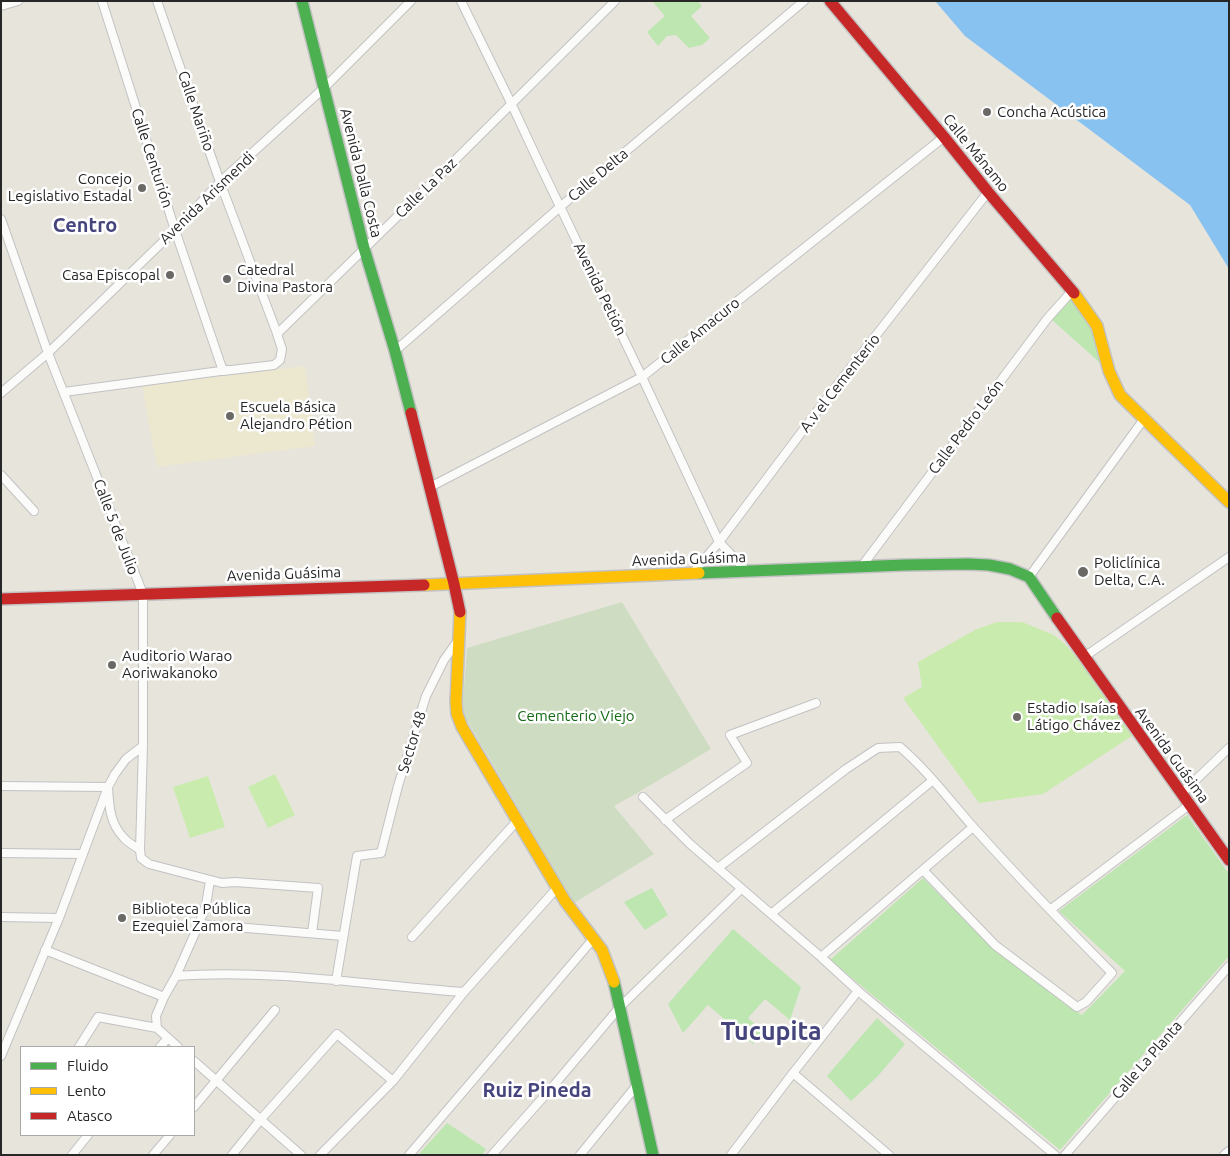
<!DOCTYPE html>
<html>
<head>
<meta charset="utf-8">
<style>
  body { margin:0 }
  #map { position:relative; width:1230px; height:1156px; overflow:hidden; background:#e7e4dc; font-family:Ubuntu,sans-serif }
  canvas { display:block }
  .frame { position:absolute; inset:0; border:2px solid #272727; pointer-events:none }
  .legend { position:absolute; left:20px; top:1046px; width:175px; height:90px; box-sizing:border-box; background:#fff; border:1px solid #a9a9a9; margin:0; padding:6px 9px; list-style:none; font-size:15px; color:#272727 }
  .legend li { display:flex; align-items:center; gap:10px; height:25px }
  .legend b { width:25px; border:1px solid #a9a9a9 }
</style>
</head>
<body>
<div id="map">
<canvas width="1230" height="1156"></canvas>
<div class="frame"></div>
<ul class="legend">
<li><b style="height:6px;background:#4caf50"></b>Fluido</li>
<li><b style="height:6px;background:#ffc107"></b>Lento</li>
<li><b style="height:6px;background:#c62828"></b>Atasco</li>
</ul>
</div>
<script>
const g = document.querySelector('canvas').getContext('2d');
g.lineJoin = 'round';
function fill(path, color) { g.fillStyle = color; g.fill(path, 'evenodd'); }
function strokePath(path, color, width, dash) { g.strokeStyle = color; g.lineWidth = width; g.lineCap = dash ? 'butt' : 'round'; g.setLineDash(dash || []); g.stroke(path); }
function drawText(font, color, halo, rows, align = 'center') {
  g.font = font + ' Ubuntu,sans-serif'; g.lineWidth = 5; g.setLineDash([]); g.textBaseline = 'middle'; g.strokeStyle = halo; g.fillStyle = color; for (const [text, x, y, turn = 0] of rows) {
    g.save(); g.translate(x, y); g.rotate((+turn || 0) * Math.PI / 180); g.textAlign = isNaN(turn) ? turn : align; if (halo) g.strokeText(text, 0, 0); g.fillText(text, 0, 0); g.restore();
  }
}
fill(new Path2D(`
  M 305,366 L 315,446 L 157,467 L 142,386 Z`), '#ece7cf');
fill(new Path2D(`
  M 655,1 L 698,1 L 702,6 L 691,16 L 710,38 L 702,45 L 689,48 L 676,35 L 667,36 L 658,46 L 647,32 L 665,16 L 653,2 Z
  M 1072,291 L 1097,326 L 1108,370 L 1051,319 Z
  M 1187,815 L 1229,874 L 1229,956 L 1060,1150 L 830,960 L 923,878 L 991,947 L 1082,1015 L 1125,971 L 1059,911 Z
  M 652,888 L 668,915 L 645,930 L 624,902 Z
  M 733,929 L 801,987 L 790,1020 L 765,999 L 748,1018 L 764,1032 L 753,1044 L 708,1005 L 683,1033 L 668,1004 Z
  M 877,1018 L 905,1044 L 878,1076 L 851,1101 L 827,1076 Z
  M 447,1123 L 486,1149 L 482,1155 L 418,1155 Z`), '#bde6b1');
fill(new Path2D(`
  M 622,602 L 711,749 L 632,796 L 614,806 L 654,854 L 574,903 L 464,715 L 463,702 L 467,648 Z`), '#ceddc2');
fill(new Path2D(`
  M 997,622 L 1022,622 L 1054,635 L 1065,644 L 1079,660 L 1132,736 L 1043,794 L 979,803 L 903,698 L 922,687 L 918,662 L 975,630 Z
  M 275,774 L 295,815 L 268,828 L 248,787 Z
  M 208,776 L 225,827 L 190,838 L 173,787 Z`), '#c9ebae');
fill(new Path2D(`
  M 935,1 L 1229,1 L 1229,269 L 1190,205 L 965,36 Z`), '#88c2f0');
const street = new Path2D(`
  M 102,1 L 175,230 L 223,371 L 274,365 L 280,360 L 282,349 L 277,334 L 449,166 L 615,1
  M 157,1 L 220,182 L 278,336
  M 461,1 L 511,103 L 540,165 L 642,377 L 719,542 L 747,571
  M 1,6 L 18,1
  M 1,219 L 48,353 L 143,594 L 143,746 L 140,850 L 141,858 L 149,864 L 222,883 L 235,882 L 318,888 L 312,933
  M 395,351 L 560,207 L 804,1
  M 64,392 L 228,370
  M 1,393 L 48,353 L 175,230 L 220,182 L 324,88 L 411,1
  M 1,475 L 34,511
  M 430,487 L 642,377 L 944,137
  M 862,566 L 1047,319 L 1072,291
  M 692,574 L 719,542 L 831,393 L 988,192
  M 1029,577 L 1144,419
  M 1084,657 L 1229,557
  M 1,786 L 108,787 C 109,806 110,824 124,838 C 128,843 135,846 140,850
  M 1181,794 L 1229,748
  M 643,797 L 690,844 L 821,957 L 858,991 L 1055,1155
  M 665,820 L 747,763 L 730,735 L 816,703
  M 1,853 L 83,854
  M 718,868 L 846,769 L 878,748 L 900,747 C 928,771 950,801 975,829 C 1019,878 1065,926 1112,973 L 1086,1002 L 1077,1007 L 995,945 L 923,870
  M 1050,910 L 1189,805
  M 771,914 L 933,780
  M 1,917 L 59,918
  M 199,924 L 343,936
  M 412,937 L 517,821
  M 45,950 L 164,997
  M 821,957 L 973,827
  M 176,976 C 272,969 368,985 464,992
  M 336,981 L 357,856 L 381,853 L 398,786 L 426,696 L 444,660 L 459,639
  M 157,1028 L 156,1016 L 164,997 L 176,976 L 199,924 L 206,905 L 210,881
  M 79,1047 L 98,1017 L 157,1028 L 178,1047
  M 160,1047 L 168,1038
  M 1,1056 L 59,918 L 108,787 L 115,774 L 126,759 L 143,746
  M 194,1061 L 301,1155
  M 793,1073 L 889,1155
  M 194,1107 L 275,1010
  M 72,1155 L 88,1135
  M 153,1155 L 170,1135
  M 232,1155 L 261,1119 L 337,1034 L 393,1081
  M 320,1155 L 393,1081 L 464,992 L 557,888
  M 409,1155 L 594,938
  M 492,1155 L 555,1084 L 619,1008 L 741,889
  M 580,1155 L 637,1085
  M 731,1155 L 793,1073 L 858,991
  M 1065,1155 L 1229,966
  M 1224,1155 L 1229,1151`);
const fast = new Path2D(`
  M 302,1 L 364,248 L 395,351 L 411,413
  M 699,573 L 905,565 L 968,564 L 989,565 L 1010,569 L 1029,577 L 1057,618
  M 614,982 L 653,1155`);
const slow = new Path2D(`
  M 1074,293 L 1097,326 L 1109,371 L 1120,395 L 1229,502
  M 424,585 L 699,573
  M 460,612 L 456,702 L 457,714 L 462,727 L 565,901 L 602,950 L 614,982`);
const jam = new Path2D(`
  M 830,1 L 944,137 L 988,192 L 1074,293
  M 411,413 L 454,584 L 460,612
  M 1,599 L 424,585
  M 1057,618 L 1229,860`);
strokePath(street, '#c3c2c3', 10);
strokePath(fast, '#c3c2c3', 14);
strokePath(slow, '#c3c2c3', 14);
strokePath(jam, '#c3c2c3', 14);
strokePath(street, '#fbfbfa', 8);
strokePath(fast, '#4caf50', 11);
strokePath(slow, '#ffc107', 11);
strokePath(jam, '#c62828', 11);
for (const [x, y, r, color] of [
  [987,112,5,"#6a6966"],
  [142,188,5,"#6a6966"],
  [170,275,5,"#6a6966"],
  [227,279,5,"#6a6966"],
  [230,416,5,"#6a6966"],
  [1083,572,6,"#6a6966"],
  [112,665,5,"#6a6966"],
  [1017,717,5,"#6a6966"],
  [122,918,5,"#6a6966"]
]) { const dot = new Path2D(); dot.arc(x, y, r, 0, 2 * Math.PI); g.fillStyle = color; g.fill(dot); strokePath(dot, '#fff', 2); }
drawText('15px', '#272727', '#fff', [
  ["Calle Mariño",196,111,71],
  ["Calle Mánamo",976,153,51],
  ["Calle Centurión",152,158,72],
  ["Avenida Dalla Costa",361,173,76],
  ["Calle Delta",598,175,-40],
  ["Calle La Paz",426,188,-44],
  ["Avenida Arismendi",207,198,-44],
  ["Avenida Petión",600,289,64],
  ["Calle Amacuro",700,331,-39],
  ["A.v el Cementerio",840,383,-52],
  ["Calle Pedro León",966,427,-53],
  ["Calle 5 de Julio",116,527,69],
  ["Avenida Guásima",689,559,-2],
  ["Avenida Guásima",284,574,-2],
  ["Sector 48",412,742,-73],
  ["Avenida Guásima",1172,755,54],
  ["Calle La Planta",1147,1060,-49]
]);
drawText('15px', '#272727', '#fff', [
  ["Concha Acústica",997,112],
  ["Concejo",132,179,"right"],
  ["Legislativo Estadal",132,196,"right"],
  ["Catedral",237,270],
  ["Divina Pastora",237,287],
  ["Casa Episcopal",160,275,"right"],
  ["Escuela Básica",240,407],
  ["Alejandro Pétion",240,424],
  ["Policlínica",1094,563],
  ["Delta, C.A.",1094,580],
  ["Auditorio Warao",122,656],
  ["Aoriwakanoko",122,673],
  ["Estadio Isaías",1027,708],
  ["Látigo Chávez",1027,725],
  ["Biblioteca Pública",132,909],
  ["Ezequiel Zamora",132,926]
], 'left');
drawText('15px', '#146913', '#fff', [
  ["Cementerio Viejo",576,716]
]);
drawText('bold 20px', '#45447c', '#fff', [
  ["Centro",85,225],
  ["Ruiz Pineda",537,1090]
]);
drawText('bold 25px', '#45447c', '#fff', [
  ["Tucupita",771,1032]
]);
</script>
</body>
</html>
